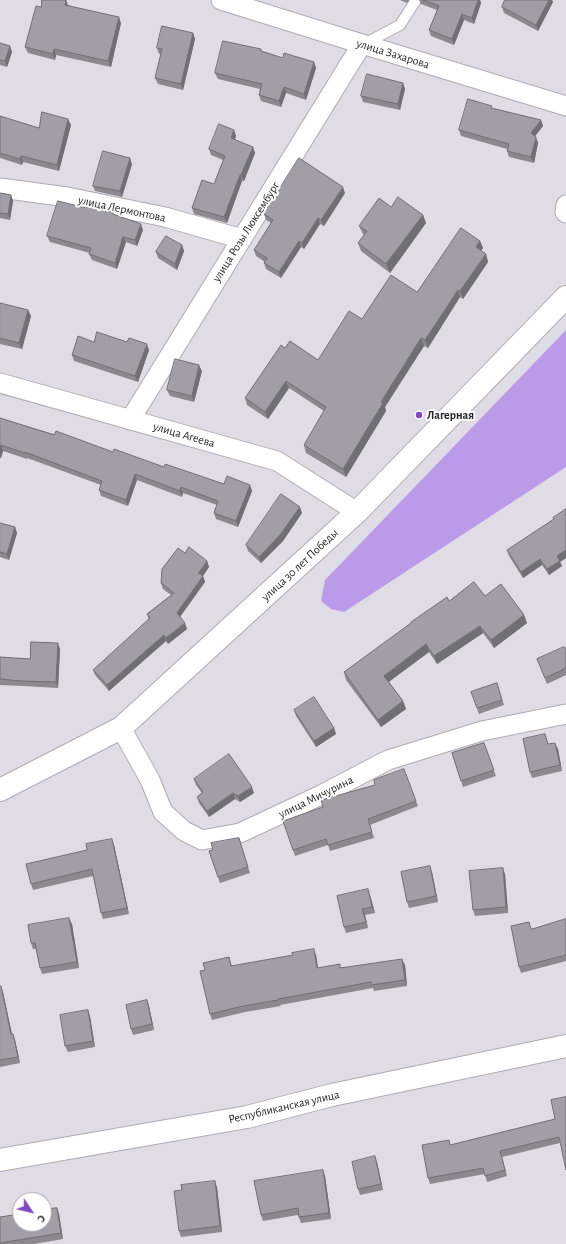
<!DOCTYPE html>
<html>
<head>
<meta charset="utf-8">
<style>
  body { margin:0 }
  #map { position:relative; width:566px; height:1244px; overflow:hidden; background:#e0dce6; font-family:"Alegreya Sans",sans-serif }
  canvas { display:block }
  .north { position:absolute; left:12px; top:1192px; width:40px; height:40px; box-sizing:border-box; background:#fff; border:1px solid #a8a8a9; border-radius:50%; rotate:125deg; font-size:11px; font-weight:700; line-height:16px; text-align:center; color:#262528 }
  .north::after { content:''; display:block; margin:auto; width:14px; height:18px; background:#8048be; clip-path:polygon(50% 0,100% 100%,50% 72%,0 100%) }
</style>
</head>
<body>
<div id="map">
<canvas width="566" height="1244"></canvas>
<div class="north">С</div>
</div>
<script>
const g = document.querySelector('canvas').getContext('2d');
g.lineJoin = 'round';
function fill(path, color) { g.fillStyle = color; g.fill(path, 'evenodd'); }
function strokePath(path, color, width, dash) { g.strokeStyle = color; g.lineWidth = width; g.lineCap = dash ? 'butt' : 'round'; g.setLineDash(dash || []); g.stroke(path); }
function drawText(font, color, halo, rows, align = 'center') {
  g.font = font + ' "Alegreya Sans",sans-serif'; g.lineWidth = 4; g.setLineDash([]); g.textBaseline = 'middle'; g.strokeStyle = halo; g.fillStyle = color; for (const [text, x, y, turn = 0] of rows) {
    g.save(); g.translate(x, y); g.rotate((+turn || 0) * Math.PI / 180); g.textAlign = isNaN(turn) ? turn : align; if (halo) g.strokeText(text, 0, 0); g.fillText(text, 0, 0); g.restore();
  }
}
fill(new Path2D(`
  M 566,330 L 566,467 L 344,612 L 331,609 L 321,601 L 325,580 Z`), '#bb9be9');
const service = new Path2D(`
  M 364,44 L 400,25 L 416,0`);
const minor = new Path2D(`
  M 221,0 L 362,44 L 566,106
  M 0,188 L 67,197 L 165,217 L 242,239
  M 566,205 L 565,212 L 566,213
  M 0,383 L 277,461 L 357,512
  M 130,420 L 362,44
  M 121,728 L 150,780 L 163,812 L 184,831 L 202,840 L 240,833 L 323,794 L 388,760 L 482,731 L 566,714`);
const tertiary = new Path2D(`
  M 0,1160 L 247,1117 L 332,1095 L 566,1046`);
const secondary = new Path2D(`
  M 0,790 L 121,728 L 357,512 L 566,297`);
strokePath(service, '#aeaab4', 12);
strokePath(minor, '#aeaab4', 21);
strokePath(tertiary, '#aeaab4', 24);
strokePath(secondary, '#aeaab4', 24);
strokePath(service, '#fff', 10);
strokePath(minor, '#fff', 19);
strokePath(tertiary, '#fff', 22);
strokePath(secondary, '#fff', 22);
fill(new Path2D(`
  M 66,0 L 68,5 L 121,23 L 111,67 L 56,55 L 55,60 L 28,53 L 25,47 L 41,7 Z
  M 400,0 L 409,0 L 407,3 Z
  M 419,0 L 480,0 L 481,3 L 474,24 L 464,20 L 454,45 L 431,36 L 429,30 L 437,10 L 421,4 Z
  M 505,0 L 552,0 L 553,2 L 538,31 L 504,13 L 502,7 Z
  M 193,33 L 195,39 L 183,90 L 158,84 L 155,78 L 161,54 L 159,54 L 157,48 Z
  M 0,43 L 10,46 L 12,52 L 7,67 L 0,65 Z
  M 262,51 L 283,58 L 314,62 L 316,68 L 306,100 L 286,93 L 281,107 L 261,101 L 259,95 L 260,89 L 218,79 L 215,73 Z
  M 403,83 L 405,89 L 400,110 L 363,102 L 361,96 Z
  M 492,108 L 541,120 L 543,126 L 535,136 L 538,143 L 534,163 L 509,157 L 507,151 L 507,149 L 461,136 L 459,130 Z
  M 0,116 L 39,128 L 71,125 L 59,171 L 23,162 L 22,165 L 0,158 Z
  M 234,130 L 236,136 L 235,140 L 253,147 L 255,153 L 244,181 L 242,181 L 227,223 L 194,214 L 192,208 L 214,184 L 223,160 L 211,155 L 209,149 Z
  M 132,164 L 122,197 L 95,191 L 93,186 Z
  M 0,193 L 11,195 L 13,201 L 10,220 L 0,218 Z
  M 345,193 L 324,226 L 320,224 L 304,249 L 301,247 L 281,278 L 266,269 L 264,263 L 265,262 L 256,256 L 254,250 L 271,223 L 266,220 L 264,214 Z
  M 391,207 L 423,215 L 426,223 L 390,273 L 361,251 L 358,243 L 364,235 L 363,234 L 359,226 Z
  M 115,215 L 143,230 L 137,246 L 126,242 L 117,269 L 92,260 L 89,254 L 90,253 L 50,242 L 47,236 Z
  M 480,241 L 483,248 L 481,251 L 486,254 L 488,262 L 463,299 L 460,297 L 428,348 L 424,346 L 385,407 L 386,411 L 346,477 L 306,453 L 304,445 L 324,411 L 289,388 L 268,419 L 247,405 L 245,398 L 285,348 L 318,360 L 362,319 L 417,292 Z
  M 182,245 L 184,251 L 177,270 L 158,258 L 156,252 Z
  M 0,303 L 28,310 L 31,316 L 22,349 L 0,344 Z
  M 149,350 L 138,382 L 74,361 L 72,355 Z
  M 202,371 L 194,402 L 170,396 L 167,390 Z
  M 0,418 L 113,452 L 224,484 L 250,485 L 252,491 L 238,527 L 216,519 L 214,513 L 217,505 L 183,493 L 182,497 L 137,480 L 128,506 L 101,496 L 99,490 L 101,485 L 27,458 L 27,459 L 3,451 L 1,458 L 0,458 Z
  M 566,509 L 566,558 L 560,562 L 562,566 L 549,575 L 542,565 L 523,578 L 509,556 L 507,550 L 554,519 Z
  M 302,513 L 283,541 L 261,563 L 248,551 L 246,545 Z
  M 0,523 L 15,527 L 17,533 L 9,560 L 0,557 Z
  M 185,553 L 207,561 L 209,567 L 203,576 L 205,582 L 180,617 L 187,629 L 168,644 L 166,641 L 109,691 L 95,675 L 93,670 L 149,620 L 147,614 L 171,595 L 163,589 L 161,583 Z
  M 485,596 L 524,615 L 527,623 L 494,648 L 483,633 L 437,664 L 429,652 L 389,682 L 403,701 L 406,709 L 381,727 L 346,680 L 344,672 L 449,601 Z
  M 565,648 L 566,648 L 566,675 L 547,684 L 537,659 Z
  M 60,649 L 58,688 L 23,686 L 0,685 L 0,657 L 30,659 Z
  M 497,683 L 504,705 L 479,714 L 471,692 Z
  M 294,710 L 334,728 L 336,734 L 316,747 L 296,716 Z
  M 545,734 L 548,744 L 558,749 L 562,771 L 532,778 L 530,772 Z
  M 484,743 L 496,776 L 463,787 L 452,753 Z
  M 194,779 L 254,793 L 240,802 L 235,799 L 209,817 L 199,803 L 197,797 L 202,793 L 196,785 Z
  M 416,801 L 418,806 L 370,825 L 374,838 L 330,851 L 328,845 L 295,856 L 283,821 Z
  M 239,838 L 250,873 L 220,883 L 209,851 Z
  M 114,845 L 129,914 L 103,919 L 101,913 L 93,876 L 33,890 L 31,884 Z
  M 432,872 L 438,902 L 409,908 L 407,902 Z
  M 505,874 L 508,913 L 475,916 L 473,910 Z
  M 370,895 L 375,913 L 365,915 L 368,928 L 346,933 L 344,927 Z
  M 566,920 L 566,961 L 521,973 L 519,967 L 532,929 Z
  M 72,924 L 79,968 L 42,974 L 40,968 L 36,949 L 33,949 L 31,943 Z
  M 316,955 L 318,968 L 405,965 L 407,986 L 374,991 L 373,988 L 280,1005 L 281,1006 L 245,1012 L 212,1020 L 210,1014 L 205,970 L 229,957 L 232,966 Z
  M 0,986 L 3,992 L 12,1034 L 15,1040 L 20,1063 L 0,1067 Z
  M 147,1000 L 149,1006 L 154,1030 L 133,1035 L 131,1029 Z
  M 90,1016 L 95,1047 L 68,1052 L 65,1046 Z
  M 555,1119 L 560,1143 L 502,1157 L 507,1176 L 487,1182 L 485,1174 L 430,1184 L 428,1178 L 451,1145 Z
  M 377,1162 L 383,1190 L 360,1195 L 358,1189 Z
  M 323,1170 L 325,1176 L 331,1219 L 301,1223 L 298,1215 L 263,1221 L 261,1215 Z
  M 217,1187 L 222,1232 L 181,1237 L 179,1231 Z
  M 57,1208 L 59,1214 L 63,1239 L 34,1244 L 0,1244 L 0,1217 Z`), '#8b8890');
fill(new Path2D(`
  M 66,0 L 68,6 L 65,5 Z
  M 478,0 L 480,0 L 481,3 L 474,24 L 472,18 Z
  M 549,0 L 552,0 L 553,2 L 538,31 L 536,25 Z
  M 462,14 L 464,20 L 454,45 L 452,39 Z
  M 119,17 L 121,23 L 111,67 L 108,61 Z
  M 193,33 L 195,39 L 183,90 L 181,84 Z
  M 10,46 L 12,52 L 7,67 L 5,61 Z
  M 54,49 L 56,55 L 55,60 L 53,54 Z
  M 314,62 L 316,68 L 306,100 L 304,94 Z
  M 403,83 L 405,89 L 400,110 L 398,104 Z
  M 284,87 L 286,93 L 281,107 L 279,101 Z
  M 68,119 L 71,125 L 59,171 L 57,165 Z
  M 541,120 L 543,126 L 533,139 L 531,133 Z
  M 234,130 L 236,136 L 233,144 L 231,138 Z
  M 536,137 L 538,143 L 534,163 L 531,157 Z
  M 253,147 L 255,153 L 244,181 L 241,175 Z
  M 21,156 L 23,162 L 22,165 L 20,159 Z
  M 130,158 L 132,164 L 122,197 L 120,191 Z
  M 240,175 L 242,181 L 227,223 L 224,217 Z
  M 343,187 L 345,193 L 324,226 L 321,220 Z
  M 11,195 L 13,201 L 10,220 L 8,214 Z
  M 423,215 L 426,223 L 390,273 L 386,264 Z
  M 318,218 L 320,224 L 304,249 L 302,243 Z
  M 141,224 L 143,230 L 137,246 L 135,240 Z
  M 123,237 L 126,242 L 117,269 L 115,263 Z
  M 299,241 L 301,247 L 281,278 L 279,272 Z
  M 480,241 L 483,248 L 478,255 L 476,247 Z
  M 182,245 L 184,251 L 177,270 L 175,264 Z
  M 486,254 L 488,262 L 463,299 L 460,291 Z
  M 458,290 L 460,297 L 428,348 L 425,340 Z
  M 28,310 L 31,316 L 22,349 L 19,343 Z
  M 421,338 L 424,346 L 385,407 L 386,411 L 346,477 L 343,469 L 381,402 Z
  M 147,344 L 149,350 L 138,382 L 135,376 Z
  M 199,365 L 202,371 L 194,402 L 192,396 Z
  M 286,381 L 289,388 L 268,419 L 265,412 Z
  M 1,445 L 3,451 L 1,458 L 0,455 L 0,448 Z
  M 135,474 L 137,480 L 128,506 L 126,500 Z
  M 250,485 L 252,491 L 238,527 L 236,521 Z
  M 181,487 L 183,493 L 182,497 L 180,491 Z
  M 300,507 L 302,513 L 283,541 L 261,563 L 259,557 Z
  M 15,527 L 17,533 L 9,560 L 7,554 Z
  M 566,550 L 566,558 L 560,562 L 562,566 L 549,575 L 547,569 L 557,556 Z
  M 540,559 L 542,565 L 523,578 L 521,572 Z
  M 207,561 L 209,567 L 203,576 L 205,582 L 179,618 L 177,613 L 198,574 Z
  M 524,615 L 527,623 L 494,648 L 491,640 Z
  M 185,623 L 187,629 L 168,644 L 166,638 Z
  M 480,626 L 483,633 L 437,664 L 434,656 Z
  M 164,635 L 166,641 L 109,691 L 107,685 Z
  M 58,643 L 60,649 L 58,688 L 56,682 Z
  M 426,644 L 429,652 L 387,683 L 384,676 Z
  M 403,701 L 406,709 L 381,727 L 378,720 Z
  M 334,728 L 336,734 L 316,747 L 314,741 Z
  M 555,743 L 558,749 L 562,771 L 560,765 Z
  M 252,787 L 254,793 L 240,802 L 238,796 Z
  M 233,793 L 235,799 L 209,817 L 207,811 Z
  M 112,839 L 114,845 L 129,914 L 127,908 Z
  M 430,866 L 432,872 L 438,902 L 436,896 Z
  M 503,868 L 505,874 L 508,913 L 506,907 Z
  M 368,889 L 370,895 L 375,913 L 372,907 Z
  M 362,909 L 365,915 L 368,928 L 366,922 Z
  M 69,918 L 72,924 L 79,968 L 77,962 Z
  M 314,949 L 316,955 L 319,974 L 317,968 Z
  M 402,959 L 405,965 L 407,986 L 405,980 Z
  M 1,986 L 3,992 L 13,1040 L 11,1034 Z
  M 147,1000 L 149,1006 L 154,1030 L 152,1024 Z
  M 88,1010 L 90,1016 L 95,1047 L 93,1041 Z
  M 13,1034 L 15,1040 L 20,1063 L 18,1057 Z
  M 500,1151 L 502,1157 L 507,1176 L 505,1170 Z
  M 375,1156 L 377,1162 L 383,1190 L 381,1184 Z
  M 323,1170 L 325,1176 L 331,1219 L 329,1213 Z
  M 215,1181 L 217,1187 L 222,1232 L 220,1226 Z
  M 57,1208 L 59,1214 L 63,1239 L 61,1233 Z`), '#716f76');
const building = new Path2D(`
  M 42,0 L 66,0 L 65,5 L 119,17 L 108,61 L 54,49 L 53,54 L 25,47 L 36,6 L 41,7 Z
  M 423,0 L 478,0 L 472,18 L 462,14 L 452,39 L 429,30 L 439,6 Z
  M 505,0 L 549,0 L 536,25 L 502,7 Z
  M 162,26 L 193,33 L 181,84 L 155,78 L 162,49 L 157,48 Z
  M 223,41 L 261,49 L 261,51 L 283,58 L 284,53 L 314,62 L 304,94 L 284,87 L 279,101 L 259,95 L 262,84 L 215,73 Z
  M 0,43 L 10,46 L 5,61 L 0,60 Z
  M 367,74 L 403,83 L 398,104 L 361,96 Z
  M 468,99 L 492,106 L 491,108 L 541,120 L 531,133 L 536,137 L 531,157 L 507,151 L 509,144 L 459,130 Z
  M 42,112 L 68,119 L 57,165 L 21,156 L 20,159 L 0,153 L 0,116 L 39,128 Z
  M 219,124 L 234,130 L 231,138 L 253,147 L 241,175 L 240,175 L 224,217 L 192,208 L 202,180 L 214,184 L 225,156 L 209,149 Z
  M 103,151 L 130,158 L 120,191 L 93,186 Z
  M 299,158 L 343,187 L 321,220 L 318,218 L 302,243 L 299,241 L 279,272 L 264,263 L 267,258 L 254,250 L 273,220 L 264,214 Z
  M 0,193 L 11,195 L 8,214 L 0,213 Z
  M 398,197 L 423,215 L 386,264 L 358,243 L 367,231 L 359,226 L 379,198 L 391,207 Z
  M 58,201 L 86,208 L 87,207 L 114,212 L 113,214 L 141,224 L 135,240 L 123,237 L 115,263 L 89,254 L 91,248 L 47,236 Z
  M 461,228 L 480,241 L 476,247 L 486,254 L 460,291 L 458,290 L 425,340 L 421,338 L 381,402 L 383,403 L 343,469 L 304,445 L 326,407 L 286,381 L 265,412 L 245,398 L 281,345 L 285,348 L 290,341 L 318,360 L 349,311 L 362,319 L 391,275 L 417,292 Z
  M 166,236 L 182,245 L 175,264 L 156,252 Z
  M 0,303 L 28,310 L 19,343 L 0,338 Z
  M 97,332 L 127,342 L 129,338 L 147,344 L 135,376 L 72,355 L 78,336 L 94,342 Z
  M 175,359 L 199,365 L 192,396 L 167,390 Z
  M 0,418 L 54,435 L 56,431 L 113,452 L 114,449 L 164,467 L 165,464 L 224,484 L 227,476 L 250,485 L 236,521 L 214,513 L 218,501 L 181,487 L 180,491 L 135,474 L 126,500 L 99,490 L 102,481 L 25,452 L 25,453 L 1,445 L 0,448 Z
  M 281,494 L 300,507 L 280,535 L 259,557 L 246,545 Z
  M 566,509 L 566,550 L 557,556 L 560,561 L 547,569 L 540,559 L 521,572 L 507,550 L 554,519 L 553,518 Z
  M 0,523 L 15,527 L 7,554 L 0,552 Z
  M 189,547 L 207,561 L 198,574 L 199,573 L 203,576 L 177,613 L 185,623 L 166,638 L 164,635 L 107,685 L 93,670 L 150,618 L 147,614 L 174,593 L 161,583 L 162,569 L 178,548 L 185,553 Z
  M 474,582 L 485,596 L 501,584 L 524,615 L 491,640 L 480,626 L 434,656 L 426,644 L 384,676 L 403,701 L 378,720 L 344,672 L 411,623 L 411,622 L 447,597 L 449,601 Z
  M 31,642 L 58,643 L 56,682 L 21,681 L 0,679 L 0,657 L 30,659 Z
  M 564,647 L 565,648 L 566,648 L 566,668 L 545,678 L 537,659 Z
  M 497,683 L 502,700 L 477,708 L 471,692 Z
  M 314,697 L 334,728 L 314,741 L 294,710 Z
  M 545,734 L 548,744 L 555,743 L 560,765 L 530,772 L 523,739 Z
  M 484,743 L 494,770 L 461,781 L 452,753 Z
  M 229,754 L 252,787 L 238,796 L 233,793 L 207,811 L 197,797 L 203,792 L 194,779 Z
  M 404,769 L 416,801 L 368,819 L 372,832 L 328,845 L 326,839 L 293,850 L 283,821 L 323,807 L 321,800 L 375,785 L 374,780 Z
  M 239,838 L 248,867 L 218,877 L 209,851 L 213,850 L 211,843 Z
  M 112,839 L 127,908 L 101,913 L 92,869 L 31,884 L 26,864 L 87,850 L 86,844 Z
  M 430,866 L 436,896 L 407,902 L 401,872 Z
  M 503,868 L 506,907 L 473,910 L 469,871 Z
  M 368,889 L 372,907 L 362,909 L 366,922 L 344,927 L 337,896 Z
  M 69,918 L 77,962 L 40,968 L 35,943 L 31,943 L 28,925 Z
  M 566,919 L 566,955 L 519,967 L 511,926 L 529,922 L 531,929 Z
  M 314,949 L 317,968 L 340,964 L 340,968 L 402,959 L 405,980 L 371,985 L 371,982 L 278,999 L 278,1000 L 243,1006 L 210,1014 L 200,971 L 205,970 L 203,963 L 229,957 L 231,966 L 293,955 L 292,953 Z
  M 0,986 L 1,986 L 11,1034 L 13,1034 L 18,1057 L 0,1060 Z
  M 147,1000 L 152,1024 L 131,1029 L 126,1005 Z
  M 88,1010 L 93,1041 L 65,1046 L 60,1015 Z
  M 566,1097 L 566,1170 L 559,1137 L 500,1151 L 505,1170 L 485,1176 L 483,1168 L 428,1178 L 422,1145 L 449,1140 L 450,1145 L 555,1119 L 551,1100 Z
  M 375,1156 L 381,1184 L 358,1189 L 352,1162 Z
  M 323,1170 L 329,1213 L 299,1217 L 298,1208 L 261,1215 L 254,1181 Z
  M 215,1181 L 220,1226 L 179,1231 L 174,1191 L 182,1190 L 181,1185 Z
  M 57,1208 L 61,1233 L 0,1243 L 0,1217 L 20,1214 L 20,1224 L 44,1224 L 44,1210 Z`);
fill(building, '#a29ea8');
strokePath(building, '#716f76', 1);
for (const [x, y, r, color] of [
  [419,415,4,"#8048be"]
]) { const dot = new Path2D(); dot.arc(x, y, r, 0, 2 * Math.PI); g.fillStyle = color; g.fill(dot); strokePath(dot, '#fff', 1.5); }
drawText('12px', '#262528', '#fff', [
  ["улица Захарова",393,54,17],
  ["улица Лермонтова",122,209,12],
  ["улица Розы Люксембург",246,232,-58],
  ["улица Агеева",184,435,16],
  ["улица 30 лет Победы",300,565,-43],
  ["улица Мичурина",316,797,-26],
  ["Республиканская улица",284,1107,-13]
]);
drawText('bold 12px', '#262528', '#fff', [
  ["Лагерная",427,415]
], 'left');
</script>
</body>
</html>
